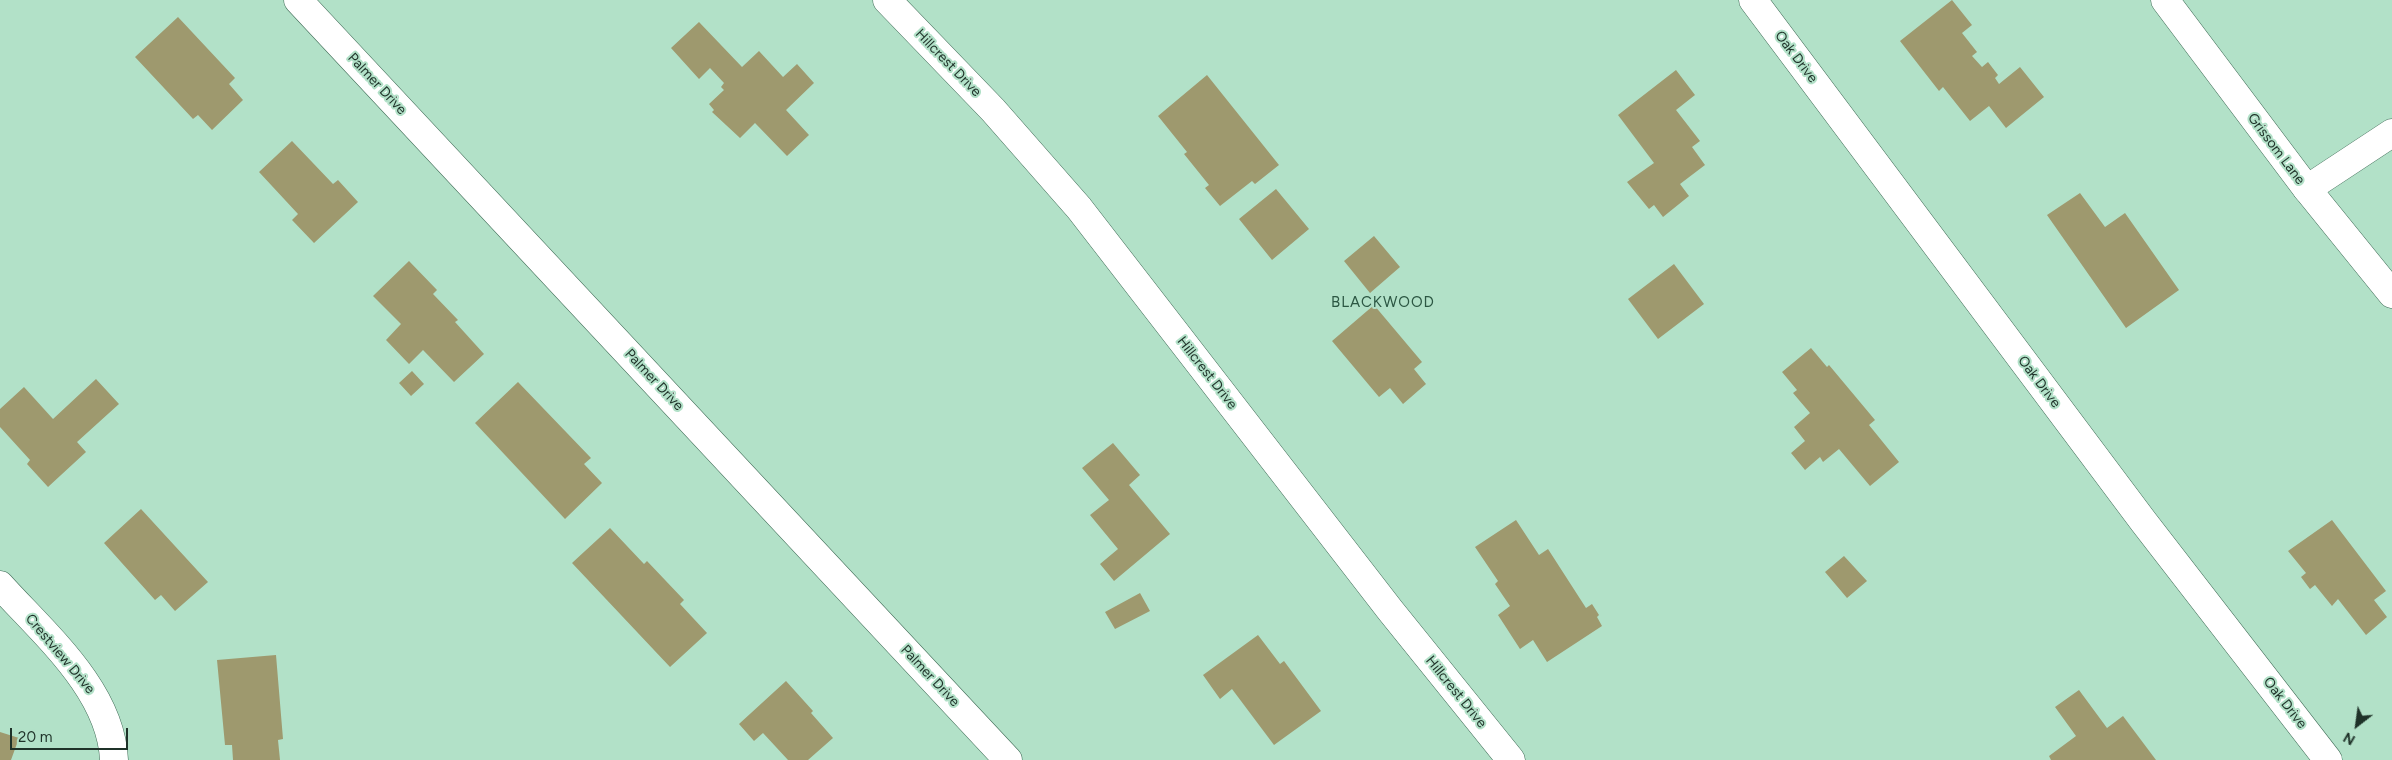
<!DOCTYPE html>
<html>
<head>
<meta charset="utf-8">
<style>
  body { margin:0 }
  #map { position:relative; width:2392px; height:760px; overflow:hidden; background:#b2e1c8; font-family:Figtree,sans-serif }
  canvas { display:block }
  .north { position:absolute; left:2332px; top:700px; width:50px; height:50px; -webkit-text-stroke:4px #b2e1c8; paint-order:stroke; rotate:210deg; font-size:14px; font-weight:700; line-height:20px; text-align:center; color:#1f3229 }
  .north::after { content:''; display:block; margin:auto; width:18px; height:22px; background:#1f3229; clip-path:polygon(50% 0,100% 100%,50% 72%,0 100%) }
  .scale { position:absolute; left:10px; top:728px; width:118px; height:22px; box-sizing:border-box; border:2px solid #1f3229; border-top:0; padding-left:6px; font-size:15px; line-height:18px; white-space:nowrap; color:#1f3229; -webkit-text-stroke:4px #b2e1c8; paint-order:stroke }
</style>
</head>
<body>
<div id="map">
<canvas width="2392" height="760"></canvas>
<div class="north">N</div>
<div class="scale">20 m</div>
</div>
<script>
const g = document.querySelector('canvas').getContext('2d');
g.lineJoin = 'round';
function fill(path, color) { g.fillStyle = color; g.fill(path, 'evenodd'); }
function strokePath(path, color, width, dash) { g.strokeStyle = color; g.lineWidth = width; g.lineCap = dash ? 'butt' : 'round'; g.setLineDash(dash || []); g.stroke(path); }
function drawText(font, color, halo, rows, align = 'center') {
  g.font = font + ' Figtree,sans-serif'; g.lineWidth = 4; g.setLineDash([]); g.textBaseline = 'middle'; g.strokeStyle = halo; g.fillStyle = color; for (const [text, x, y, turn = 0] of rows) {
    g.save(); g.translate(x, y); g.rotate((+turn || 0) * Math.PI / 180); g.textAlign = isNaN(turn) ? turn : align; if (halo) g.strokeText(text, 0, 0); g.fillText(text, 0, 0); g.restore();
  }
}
fill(new Path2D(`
  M 1952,0 L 1972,25 L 1962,33 L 1977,52 L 1972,56 L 1982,67 L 1988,62 L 1998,75 L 1995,78 L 1999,84 L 2020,67 L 2044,97 L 2006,128 L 1989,106 L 1970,121 L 1943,87 L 1939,91 L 1900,41 Z
  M 178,17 L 235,78 L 229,84 L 243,100 L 212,130 L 198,115 L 193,119 L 135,57 Z
  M 699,22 L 742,67 L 759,51 L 783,77 L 797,64 L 814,83 L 786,110 L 809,135 L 787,156 L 755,123 L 740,138 L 712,112 L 714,110 L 709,104 L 724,90 L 721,87 L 724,83 L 710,68 L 699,79 L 671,48 Z
  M 1676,70 L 1695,95 L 1676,110 L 1700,141 L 1692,147 L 1705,165 L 1680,184 L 1689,196 L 1663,217 L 1654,205 L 1649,209 L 1627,182 L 1654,163 L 1618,115 Z
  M 1207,75 L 1279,165 L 1255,184 L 1252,181 L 1220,206 L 1205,188 L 1209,185 L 1184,154 L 1187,152 L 1158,116 Z
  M 292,141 L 333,184 L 338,180 L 358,202 L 314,243 L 292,220 L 298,214 L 259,172 Z
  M 1276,189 L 1309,229 L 1272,260 L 1239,219 Z
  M 2080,193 L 2105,227 L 2125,213 L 2179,290 L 2126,328 L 2047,215 Z
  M 1374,236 L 1400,267 L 1370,293 L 1344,261 Z
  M 409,261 L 437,290 L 433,294 L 458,320 L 455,322 L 484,354 L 454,382 L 423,350 L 409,364 L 386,340 L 401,324 L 373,296 Z
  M 1674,264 L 1704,304 L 1658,339 L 1628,299 Z
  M 1374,305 L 1422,362 L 1414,369 L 1426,384 L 1403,404 L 1390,388 L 1379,397 L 1332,341 Z
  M 1811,348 L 1827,367 L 1829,365 L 1875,420 L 1869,425 L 1899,462 L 1870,486 L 1839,449 L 1823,462 L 1820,457 L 1805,470 L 1791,453 L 1805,441 L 1794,427 L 1810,413 L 1793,393 L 1797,390 L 1782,372 Z
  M 412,371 L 424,384 L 411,396 L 399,383 Z
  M 96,379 L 119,404 L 77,442 L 86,452 L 48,487 L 27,464 L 30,460 L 0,427 L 0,409 L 24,387 L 53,419 Z
  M 518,382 L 591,458 L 584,464 L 602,483 L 565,519 L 475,423 Z
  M 1113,443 L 1140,475 L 1129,485 L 1170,534 L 1114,581 L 1100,564 L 1118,549 L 1090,515 L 1109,500 L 1082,468 Z
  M 141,509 L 208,582 L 175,611 L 161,595 L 155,600 L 104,543 Z
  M 1516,520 L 1539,555 L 1548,549 L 1586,608 L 1592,604 L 1599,615 L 1597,617 L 1602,626 L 1547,662 L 1533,640 L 1520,649 L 1498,615 L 1510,606 L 1495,584 L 1498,581 L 1475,547 Z
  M 2332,520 L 2386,591 L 2374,600 L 2387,617 L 2366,635 L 2338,599 L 2332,606 L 2315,585 L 2310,589 L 2301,577 L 2306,573 L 2288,551 Z
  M 610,528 L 644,564 L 647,561 L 684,600 L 680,604 L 707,633 L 670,667 L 572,563 Z
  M 1844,556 L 1867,581 L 1847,598 L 1825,572 Z
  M 1140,593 L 1150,611 L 1115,629 L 1105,612 Z
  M 1258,635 L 1280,664 L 1284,661 L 1321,711 L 1274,745 L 1232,689 L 1220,699 L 1203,675 Z
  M 276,655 L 283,739 L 278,740 L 280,760 L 233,760 L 232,745 L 225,745 L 217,660 Z
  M 786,681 L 813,711 L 811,713 L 833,738 L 808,760 L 788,760 L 763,733 L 754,741 L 739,724 Z
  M 2079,690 L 2107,728 L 2123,716 L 2156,760 L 2051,760 L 2049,756 L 2076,736 L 2055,707 Z
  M 0,732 L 19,738 L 11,760 L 0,760 Z`), '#9e996e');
const minor = new Path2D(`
  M 298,0 L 1008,760
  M 887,0 L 993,110 L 1079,208 L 1390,610 L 1511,760
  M 1753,0 L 2143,521 L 2328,760
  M 2307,189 L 2392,133
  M 0,585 C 44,634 111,690 114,760`);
const tertiary = new Path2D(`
  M 2165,0 L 2307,189 L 2392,294`);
strokePath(minor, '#3e6a55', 29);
strokePath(tertiary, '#3e6a55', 29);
strokePath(minor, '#fff', 28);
strokePath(tertiary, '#fff', 28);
drawText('14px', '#1f3229', '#b2e1c8', [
  ["Oak Drive",1796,57,53],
  ["Hillcrest Drive",948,63,46],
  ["Palmer Drive",377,84,47],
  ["Grissom Lane",2276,149,53],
  ["Hillcrest Drive",1207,373,52],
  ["Palmer Drive",654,380,47],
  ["Oak Drive",2039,382,53],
  ["Crestview Drive",60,654,50],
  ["Palmer Drive",930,676,47],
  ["Hillcrest Drive",1456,692,51],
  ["Oak Drive",2285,703,52]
]);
g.letterSpacing = '1px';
drawText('15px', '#2c5743', '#b2e1c8', [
  ["BLACKWOOD",1383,303]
]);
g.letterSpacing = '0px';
</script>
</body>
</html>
